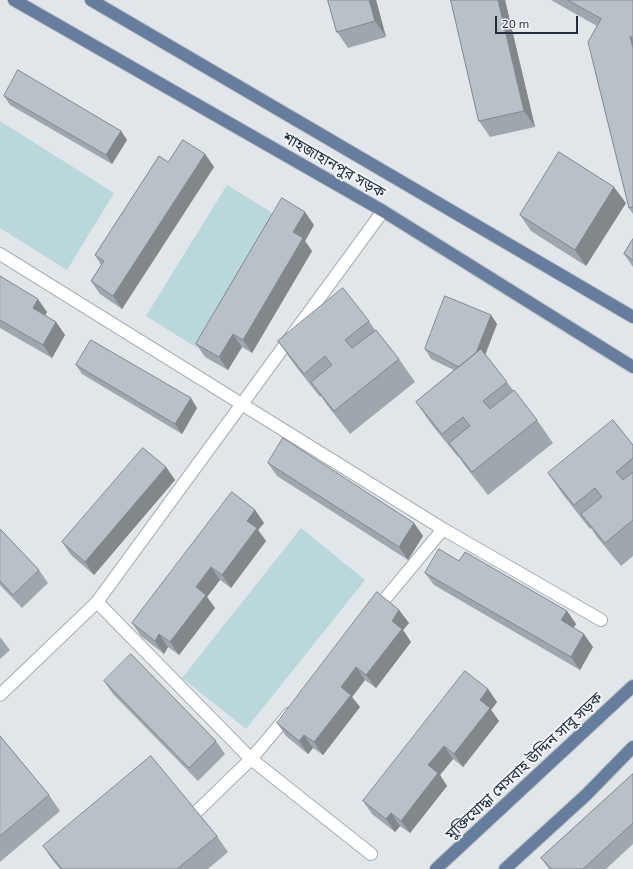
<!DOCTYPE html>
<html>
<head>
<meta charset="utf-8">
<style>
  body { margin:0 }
  #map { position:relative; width:633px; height:869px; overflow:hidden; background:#e0e6ea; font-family:"Exo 2",sans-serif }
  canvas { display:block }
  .scale { position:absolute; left:495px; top:16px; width:83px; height:18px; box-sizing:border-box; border:2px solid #222c3a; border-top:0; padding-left:5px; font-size:12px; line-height:14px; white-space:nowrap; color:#222c3a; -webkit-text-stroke:3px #f1f5f7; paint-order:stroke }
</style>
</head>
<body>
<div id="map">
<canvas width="633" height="869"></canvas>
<div class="scale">20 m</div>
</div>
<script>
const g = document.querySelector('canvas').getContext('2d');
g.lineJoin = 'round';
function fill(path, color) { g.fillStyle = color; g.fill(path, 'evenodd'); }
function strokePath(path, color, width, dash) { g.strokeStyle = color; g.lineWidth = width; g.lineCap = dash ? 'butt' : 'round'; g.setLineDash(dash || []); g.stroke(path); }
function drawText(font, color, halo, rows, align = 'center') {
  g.font = font + ' "Exo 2","Noto Sans Bengali",sans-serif'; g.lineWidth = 4; g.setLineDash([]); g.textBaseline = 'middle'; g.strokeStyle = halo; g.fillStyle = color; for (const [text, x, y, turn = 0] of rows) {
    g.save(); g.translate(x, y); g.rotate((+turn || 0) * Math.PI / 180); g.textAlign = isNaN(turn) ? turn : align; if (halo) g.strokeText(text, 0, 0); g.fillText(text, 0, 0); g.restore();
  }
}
fill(new Path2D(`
  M 0,121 L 114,193 L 67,270 L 0,228 Z
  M 227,185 L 279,217 L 197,348 L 146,316 Z
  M 301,528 L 365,580 L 246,729 L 182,678 Z`), '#bad7db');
const minor = new Path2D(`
  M 0,254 L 443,529 L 601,620
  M 97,602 L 251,759 L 371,854
  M 375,611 L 443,529
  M 0,695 L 97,602 L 383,211
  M 186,822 L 251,759 L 289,714`);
const major = new Path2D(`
  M 14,0 L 383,211 L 633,367
  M 91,0 L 633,317
  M 436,869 L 633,686
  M 505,869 L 586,795 L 633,747`);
strokePath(minor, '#a7aeb5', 14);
strokePath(major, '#bdc0c4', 14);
strokePath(minor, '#fff', 12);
strokePath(major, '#677d9e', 12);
fill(new Path2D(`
  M 328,0 L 376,0 L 386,37 L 348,48 L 337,32 Z
  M 451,0 L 505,0 L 535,127 L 490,137 L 479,121 Z
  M 551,0 L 633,0 L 633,214 L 629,208 L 597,26 Z
  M 4,96 L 121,131 L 127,140 L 112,164 L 10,105 Z
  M 205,154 L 214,167 L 122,309 L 100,294 L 91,281 L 101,265 L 95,255 L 168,162 Z
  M 626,203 L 586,266 L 531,231 L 520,215 Z
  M 314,225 L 305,241 L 312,251 L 252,353 L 242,347 L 228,370 L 205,357 L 196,344 Z
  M 633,239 L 633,267 L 624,254 Z
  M 0,276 L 47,312 L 45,315 L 56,322 L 65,335 L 52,358 L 0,328 Z
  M 491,315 L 497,324 L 485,355 L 537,420 L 553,443 L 488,495 L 465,466 L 459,457 L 458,457 L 432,425 L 416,402 L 454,370 L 431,359 L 425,349 Z
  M 369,321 L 375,330 L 399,359 L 415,382 L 350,434 L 327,405 L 321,396 L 320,397 L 294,364 L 278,341 Z
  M 76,365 L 197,408 L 182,434 L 82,374 Z
  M 633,445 L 633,556 L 621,566 L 597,537 L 591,528 L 590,529 L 564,496 L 548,473 Z
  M 268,463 L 414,523 L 423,536 L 408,560 L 277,476 Z
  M 166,467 L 175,480 L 94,575 L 71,555 L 62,542 Z
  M 255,510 L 264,523 L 258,530 L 266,541 L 231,588 L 220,580 L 207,597 L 215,608 L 179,655 L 168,647 L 164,654 L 141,636 L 132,623 Z
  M 0,529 L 39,570 L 48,583 L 22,608 L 0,585 Z
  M 459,561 L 567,611 L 576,624 L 573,628 L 593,647 L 580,670 L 434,585 L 425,573 Z
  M 399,610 L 409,623 L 403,630 L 411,642 L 376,688 L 365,680 L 352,697 L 360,707 L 323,755 L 313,748 L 308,754 L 286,736 L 277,723 Z
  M 0,637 L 10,650 L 0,659 Z
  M 104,681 L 216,741 L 225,754 L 198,781 L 113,694 Z
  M 488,689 L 497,702 L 491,710 L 499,721 L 463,767 L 453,759 L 440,775 L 447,786 L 410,833 L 400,826 L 395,832 L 372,814 L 363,801 Z
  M 0,736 L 49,795 L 60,811 L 0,862 Z
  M 633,774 L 633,844 L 606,869 L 549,869 L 541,858 Z
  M 217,836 L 228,852 L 208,869 L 60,869 L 54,862 L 43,846 Z`), '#9fa6ac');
fill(new Path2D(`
  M 369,0 L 376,0 L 386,37 L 375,21 Z
  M 498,0 L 505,0 L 535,127 L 524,111 Z
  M 630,36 L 633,40 L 633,48 Z
  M 121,131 L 127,140 L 112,164 L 106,155 Z
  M 205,154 L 214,167 L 122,309 L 113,296 Z
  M 614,187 L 626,203 L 586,266 L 575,250 Z
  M 305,212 L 314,225 L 305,241 L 312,251 L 252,353 L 243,340 L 293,232 Z
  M 38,299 L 47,312 L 42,321 L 33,308 Z
  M 491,315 L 497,324 L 475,381 L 468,372 Z
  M 56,322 L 65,335 L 52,358 L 43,345 Z
  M 233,334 L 242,347 L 228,370 L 219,357 Z
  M 191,398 L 197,408 L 182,434 L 175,424 Z
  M 166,467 L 175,480 L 94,575 L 85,562 Z
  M 255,510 L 264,523 L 258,530 L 266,541 L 231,588 L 222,575 L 247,521 Z
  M 414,523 L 423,536 L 408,560 L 399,547 Z
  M 211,567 L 220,580 L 207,597 L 215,608 L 179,655 L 170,642 L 196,587 Z
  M 399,610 L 409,623 L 403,630 L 411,642 L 376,688 L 366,675 L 392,621 Z
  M 567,611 L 576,624 L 570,633 L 561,620 Z
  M 159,634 L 168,647 L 164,654 L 155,641 Z
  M 584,634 L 593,647 L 580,670 L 571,657 Z
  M 356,667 L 365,680 L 352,697 L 360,707 L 323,755 L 314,742 L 341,687 Z
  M 488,689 L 497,702 L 491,710 L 499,721 L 463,767 L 454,754 L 480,700 Z
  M 304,735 L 313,748 L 308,754 L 299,741 Z
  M 444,746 L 453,759 L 440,775 L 447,786 L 410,833 L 401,821 L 428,765 Z
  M 391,813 L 400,826 L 395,832 L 386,819 Z`), '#82878c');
const building = new Path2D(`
  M 328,0 L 369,0 L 375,21 L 337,32 Z
  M 451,0 L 498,0 L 524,111 L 479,121 Z
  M 568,0 L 633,0 L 633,38 L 630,36 L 633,48 L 633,207 L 629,208 L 588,42 L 601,19 Z
  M 18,70 L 121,131 L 106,155 L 4,96 Z
  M 183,140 L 205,154 L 113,296 L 91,281 L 104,261 L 95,255 L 159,156 L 168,162 Z
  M 559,152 L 614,187 L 575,250 L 520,215 Z
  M 282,198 L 305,212 L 293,232 L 303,238 L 243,340 L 233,334 L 219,357 L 196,344 Z
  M 633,239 L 633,260 L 624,254 Z
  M 0,276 L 38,299 L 33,308 L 56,322 L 43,345 L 0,320 Z
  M 343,288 L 369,321 L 345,340 L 352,348 L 376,330 L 399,359 L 334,411 L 311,382 L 332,365 L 325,356 L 304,374 L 278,341 Z
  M 445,296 L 491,315 L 476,353 L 459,367 L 425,349 Z
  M 91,340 L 191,398 L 175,424 L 76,365 Z
  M 481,349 L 507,382 L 483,401 L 490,409 L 514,390 L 537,420 L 472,472 L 449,443 L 470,426 L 463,417 L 442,434 L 416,402 Z
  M 613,420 L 633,445 L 633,458 L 616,472 L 623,480 L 633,472 L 633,520 L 605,543 L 581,514 L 602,497 L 595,488 L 574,505 L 548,473 Z
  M 283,438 L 414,523 L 399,547 L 268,463 Z
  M 143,448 L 166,467 L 85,562 L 62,542 Z
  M 232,492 L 255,510 L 247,521 L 257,528 L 222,575 L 211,567 L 196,587 L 206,595 L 170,642 L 159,634 L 155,641 L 132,623 Z
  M 0,529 L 39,570 L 13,595 L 0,581 Z
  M 439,549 L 459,561 L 465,552 L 567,611 L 561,620 L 584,634 L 571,657 L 425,573 Z
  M 377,592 L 399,610 L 392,621 L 402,629 L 366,675 L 356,667 L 341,687 L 351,695 L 314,742 L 304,735 L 299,741 L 277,723 Z
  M 131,654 L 216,741 L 189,768 L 104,681 Z
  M 465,671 L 488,689 L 480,700 L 490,708 L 454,754 L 444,746 L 428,765 L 438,773 L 401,821 L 391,813 L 386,819 L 363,801 Z
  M 0,736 L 49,795 L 0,836 Z
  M 151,756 L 217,836 L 177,869 L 62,869 L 43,846 Z
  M 633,774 L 633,823 L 583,869 L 552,869 L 541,858 Z`);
fill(building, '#b9c1c8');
strokePath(building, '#82878c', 1);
drawText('15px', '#222c3a', '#f1f5f7', [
  ["শাহজাহানপুর সড়ক",334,165,30],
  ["মুক্তিযোদ্ধা মেসবাহ উদ্দিন সাবু সড়ক",524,766,-43]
]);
</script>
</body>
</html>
